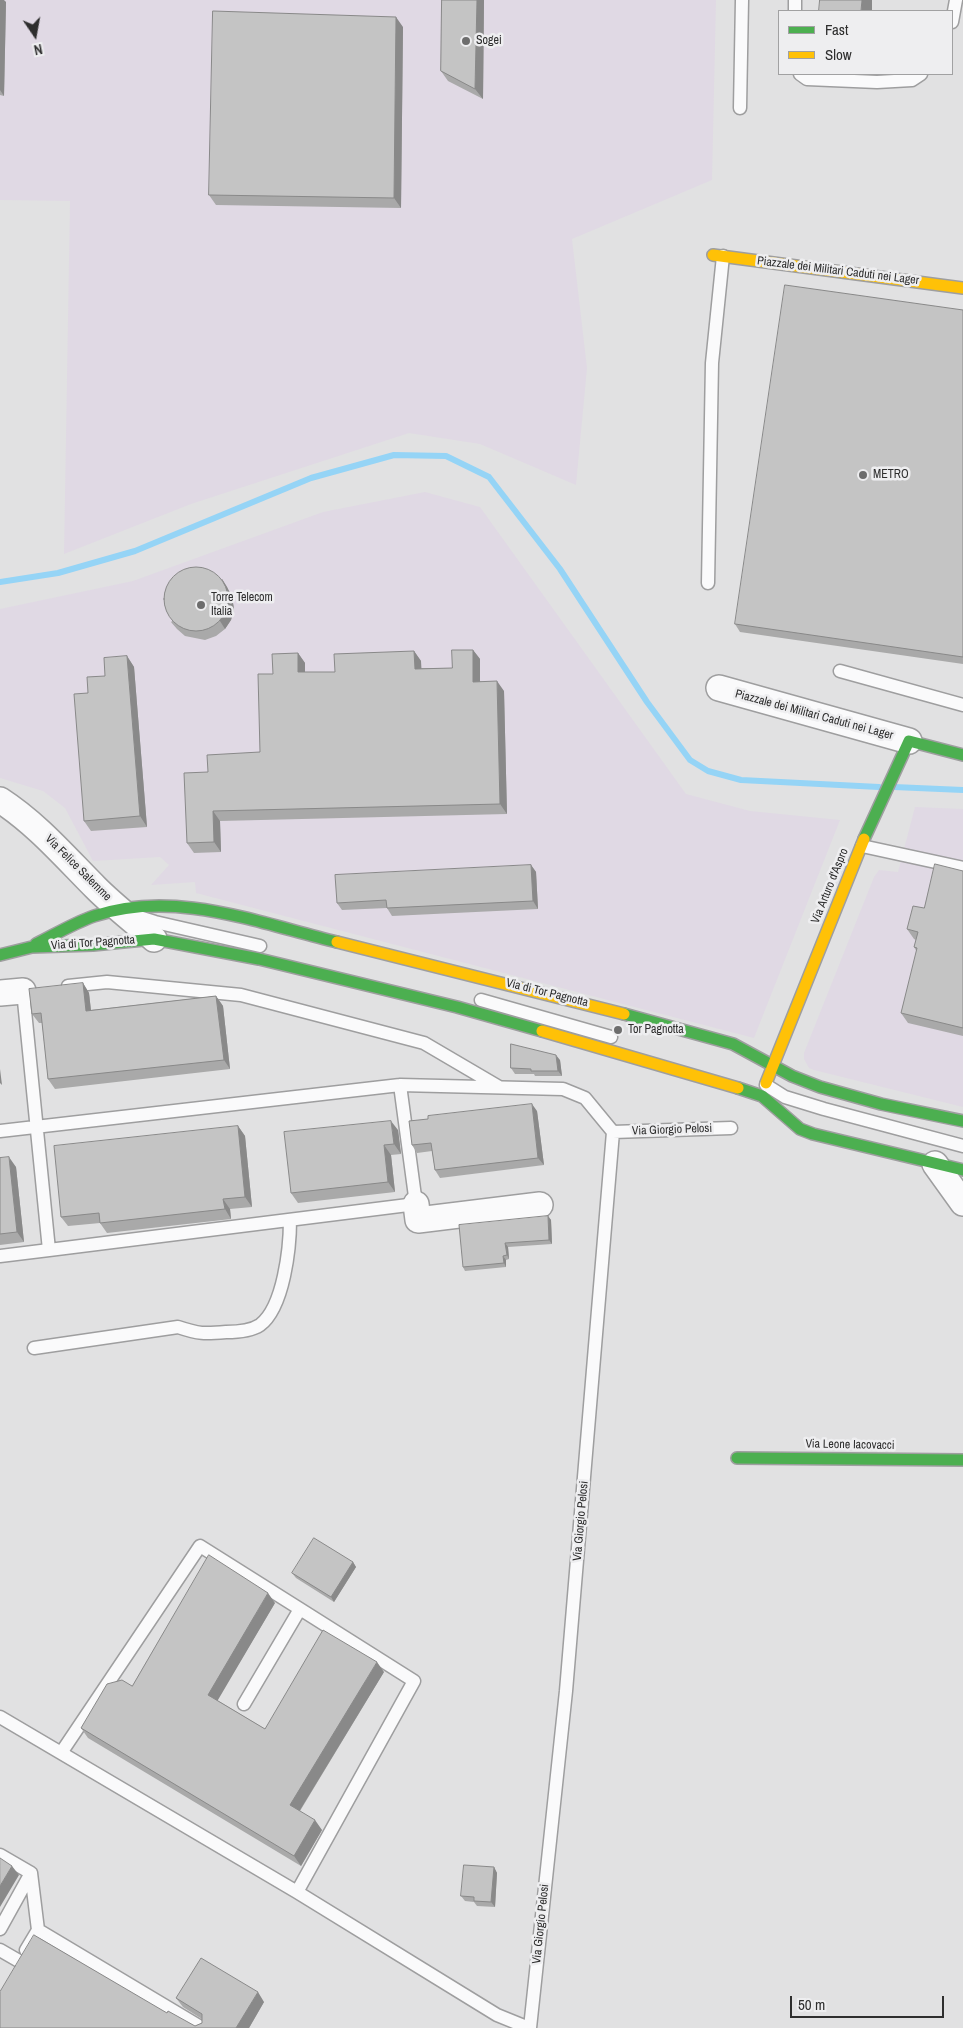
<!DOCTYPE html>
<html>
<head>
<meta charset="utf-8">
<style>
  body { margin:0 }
  #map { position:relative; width:963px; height:2028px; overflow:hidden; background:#e1e1e2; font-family:"Archivo Narrow",sans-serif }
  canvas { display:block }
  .legend { position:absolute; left:778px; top:10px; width:175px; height:65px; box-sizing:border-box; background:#eeeef0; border:1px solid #a1a1a2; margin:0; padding:6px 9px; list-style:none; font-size:15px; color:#2e2e2e }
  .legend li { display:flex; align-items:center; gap:10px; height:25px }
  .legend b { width:25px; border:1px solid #a1a1a2 }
  .north { position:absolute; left:10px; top:10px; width:50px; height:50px; -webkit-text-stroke:4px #eeeef0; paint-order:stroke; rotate:168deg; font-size:14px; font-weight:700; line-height:20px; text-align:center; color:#2e2e2e }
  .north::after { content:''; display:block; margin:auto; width:18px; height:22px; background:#2e2e2e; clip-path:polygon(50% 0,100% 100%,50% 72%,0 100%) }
  .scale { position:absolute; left:790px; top:1996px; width:154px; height:22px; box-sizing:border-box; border:2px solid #2e2e2e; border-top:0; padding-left:6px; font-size:15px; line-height:18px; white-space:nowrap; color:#2e2e2e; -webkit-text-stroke:4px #eeeef0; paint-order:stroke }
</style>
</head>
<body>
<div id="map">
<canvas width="963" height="2028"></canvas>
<ul class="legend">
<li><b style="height:6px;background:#4caf50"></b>Fast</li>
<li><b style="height:6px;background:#ffc107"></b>Slow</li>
</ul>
<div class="north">N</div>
<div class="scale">50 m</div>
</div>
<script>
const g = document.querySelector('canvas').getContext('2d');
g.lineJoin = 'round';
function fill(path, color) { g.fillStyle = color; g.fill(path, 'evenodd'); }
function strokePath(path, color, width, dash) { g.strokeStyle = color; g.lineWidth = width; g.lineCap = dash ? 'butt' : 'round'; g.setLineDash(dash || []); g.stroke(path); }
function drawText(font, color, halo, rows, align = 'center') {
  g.font = font + ' "Archivo Narrow",sans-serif'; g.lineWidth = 5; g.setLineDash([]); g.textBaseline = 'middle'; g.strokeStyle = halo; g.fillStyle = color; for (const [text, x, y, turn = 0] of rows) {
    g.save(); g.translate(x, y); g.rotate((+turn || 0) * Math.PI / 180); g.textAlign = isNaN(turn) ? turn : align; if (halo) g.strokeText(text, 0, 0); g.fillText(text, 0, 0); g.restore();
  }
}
fill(new Path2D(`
  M 0,0 L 716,0 L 712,180 L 572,239 L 587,368 L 576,485 L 480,444 L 409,433 L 191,504 L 64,554 L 70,201 L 0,200 Z
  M 425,492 L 480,507 L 686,794 L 750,811 L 840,820 L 754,1038 L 196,893 L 195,882 L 151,885 L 169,865 L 160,857 L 93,861 L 65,808 L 43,791 L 0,778 L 0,609 L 133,581 L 323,512 Z
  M 915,807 L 963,809 L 963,1107 L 814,1070 L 809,1068 L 804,1059 L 804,1053 L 874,877 L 879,870 L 898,872 Z`), '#e0d9e4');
strokePath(new Path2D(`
  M 0,582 L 58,573 L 135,551 L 311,478 L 394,455 L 446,456 L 489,477 L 560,569 L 647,702 L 690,760 L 708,771 L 741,780 L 879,787
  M 894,787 L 963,790`), '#95d4f6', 6);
const lane = new Path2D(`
  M 795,11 L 795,0
  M 952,22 L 956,0
  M 800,74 L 807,79 L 877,82 L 912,80 L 921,74
  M 740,108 L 742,0
  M 708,583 L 712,363 L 723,256
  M 840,671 L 963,705
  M 862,846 L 963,868
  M 139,917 L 155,922 L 260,946
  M 68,986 L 107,982 L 241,995 L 424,1043 L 499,1087
  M 481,1000 L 611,1037
  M 766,1085 L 785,1097 L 824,1109 L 963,1146
  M 0,1131 L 400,1085 L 563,1089 L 585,1098 L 613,1132
  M 49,1250 L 416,1204 L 400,1085
  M 0,1256 L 49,1250 L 23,991 L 26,990
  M 34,1348 L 178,1327 C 199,1334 204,1334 226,1332 C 237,1332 251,1331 260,1325 C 284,1307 290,1247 290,1220
  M 244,1704 L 300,1609 L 414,1681 L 297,1892
  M 0,1717 L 297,1892 L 497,2015 L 529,2028
  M 61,1753 L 200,1546 L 300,1609
  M 0,1855 L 31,1873 L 38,1930
  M 0,1929 L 31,1873
  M 0,1950 L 19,1961
  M 26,1950 L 38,1930 L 202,2028
  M 530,2028 L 566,1691 L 613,1132 L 731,1128`);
const street = new Path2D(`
  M 719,688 L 909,741
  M 0,800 C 37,824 65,857 96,888 C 114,906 135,922 154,939
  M 0,993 L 23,991
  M 935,1164 L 963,1203
  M 416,1204 L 418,1220 L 540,1205`);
const fast = new Path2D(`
  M 864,839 L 909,741 L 963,755
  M 36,944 C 56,934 74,923 94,916 C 175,889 258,923 337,942
  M 0,955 L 32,947 L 93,945 L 154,939 L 259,959 L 457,1007 L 542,1031
  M 624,1014 L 733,1044 L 792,1076 L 820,1087 L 881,1104 L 963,1121
  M 738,1088 L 762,1096 L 800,1129 L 813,1134 L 963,1170
  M 737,1458 L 963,1460`);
const slow = new Path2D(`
  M 713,255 L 963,288
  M 337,942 L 624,1014
  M 542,1031 L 738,1088
  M 766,1083 L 864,839`);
strokePath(lane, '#9e9e9f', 15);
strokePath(street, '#9e9e9f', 28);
strokePath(fast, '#9e9e9f', 14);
strokePath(slow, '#9e9e9f', 14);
strokePath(lane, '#fafafb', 12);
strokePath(street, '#fafafb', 25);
strokePath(fast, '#4caf50', 11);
strokePath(slow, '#ffc107', 11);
fill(new Path2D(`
  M 0,0 L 6,2 L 4,96 L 0,95 Z
  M 442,0 L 484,0 L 483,99 L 448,81 L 441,71 Z
  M 403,27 L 401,208 L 216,205 L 209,195 Z
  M 963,310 L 963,664 L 740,632 L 735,624 Z
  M 222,579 L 227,587 L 232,597 L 234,609 L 231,620 L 225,629 L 216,636 L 205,640 L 185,636 L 177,629 L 171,622 Z
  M 473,650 L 480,659 L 480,681 L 504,691 L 507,814 L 220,821 L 221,852 L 194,853 L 187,843 L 208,772 L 260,752 L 273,674 L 298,653 L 305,663 L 305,672 L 335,672 L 414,651 L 421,661 L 421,668 L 452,668 Z
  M 127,656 L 134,667 L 147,827 L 91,831 L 84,821 L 88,693 L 105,676 Z
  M 531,865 L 536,872 L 538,909 L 392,916 L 387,908 L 342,910 L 337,903 Z
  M 963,871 L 963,1036 L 908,1023 L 901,1013 L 917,952 L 914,947 L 916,940 L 914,939 L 907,929 L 924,908 Z
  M 83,983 L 89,993 L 91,1010 L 216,996 L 223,1006 L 230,1069 L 55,1089 L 48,1079 L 42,1023 L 39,1023 L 32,1014 Z
  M 560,1060 L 562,1076 L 535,1076 L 534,1074 L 515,1074 L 511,1068 Z
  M 537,1111 L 544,1165 L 440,1178 L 435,1170 L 432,1151 L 417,1153 L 412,1145 L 428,1119 Z
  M 238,1126 L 245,1136 L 252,1207 L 230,1209 L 231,1219 L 107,1233 L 100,1223 L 68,1226 L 61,1217 Z
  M 398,1130 L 401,1154 L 391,1155 L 395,1192 L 298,1203 L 291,1193 Z
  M 0,1158 L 16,1167 L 24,1242 L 0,1245 Z
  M 548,1216 L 551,1220 L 552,1244 L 508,1247 L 509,1259 L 506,1260 L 506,1267 L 465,1271 L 463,1267 Z
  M 353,1562 L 356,1567 L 334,1602 L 296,1578 L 292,1573 Z
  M 275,1603 L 217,1700 L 265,1729 L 384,1672 L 300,1811 L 322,1830 L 301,1866 L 88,1738 L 81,1728 L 132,1686 Z
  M 494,1867 L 497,1873 L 495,1907 L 477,1906 L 474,1902 L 465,1901 L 461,1896 Z
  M 176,1998 L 264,2002 L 249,2028 L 0,2028 L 167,2013 L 195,2026 L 202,2023 L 202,2019 L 183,2007 Z`), '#a9a9a9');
fill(new Path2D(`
  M 0,0 L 4,0 L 6,2 L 4,96 L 0,90 Z
  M 477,0 L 484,0 L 483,99 L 475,89 Z
  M 862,0 L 872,0 L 872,11 L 861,11 Z
  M 396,17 L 403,27 L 401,208 L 394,198 Z
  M 222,579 L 227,587 L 232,597 L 234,609 L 231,620 L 225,629 L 220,621 Z
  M 473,650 L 480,659 L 480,691 L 473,682 Z
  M 414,651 L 421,661 L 422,678 L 415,669 Z
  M 298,653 L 305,663 L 305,682 L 298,672 Z
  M 127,656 L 134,667 L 147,827 L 140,816 Z
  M 497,681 L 504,691 L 507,814 L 500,804 Z
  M 213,811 L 220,821 L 221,852 L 214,842 Z
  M 531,865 L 536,872 L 538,909 L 533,901 Z
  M 83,983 L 89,993 L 92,1020 L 86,1011 Z
  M 216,996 L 223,1006 L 230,1069 L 224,1060 Z
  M 556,1055 L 560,1060 L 562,1076 L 558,1071 Z
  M 0,1069 L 2,1085 L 0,1083 Z
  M 532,1104 L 537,1111 L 544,1165 L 538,1158 Z
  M 391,1121 L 398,1130 L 401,1154 L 394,1144 Z
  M 238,1126 L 245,1136 L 252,1207 L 245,1197 Z
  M 384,1145 L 391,1155 L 395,1192 L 388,1182 Z
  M 9,1157 L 16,1167 L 24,1242 L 17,1232 Z
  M 223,1199 L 230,1209 L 231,1219 L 225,1209 Z
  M 548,1216 L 551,1220 L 552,1244 L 549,1240 Z
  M 505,1243 L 508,1247 L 509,1259 L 507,1255 Z
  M 503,1256 L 506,1260 L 506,1267 L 504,1263 Z
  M 353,1562 L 356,1567 L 334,1602 L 331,1597 Z
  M 268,1593 L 275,1603 L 215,1705 L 208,1695 Z
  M 377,1662 L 384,1672 L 297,1815 L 290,1805 Z
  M 315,1820 L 322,1830 L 301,1866 L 294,1856 Z
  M 12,1866 L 19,1875 L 0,1907 L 0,1886 Z
  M 494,1867 L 497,1873 L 495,1907 L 491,1902 Z
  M 258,1992 L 264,2002 L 249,2028 L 236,2028 Z`), '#898989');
const building = new Path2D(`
  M 442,0 L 477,0 L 475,89 L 441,71 Z
  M 820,0 L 862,0 L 861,11 L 819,11 Z
  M 213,11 L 396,17 L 394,198 L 209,195 Z
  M 785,285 L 963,310 L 963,657 L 735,624 Z
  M164 599a32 32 0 1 1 64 0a32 32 0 1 1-64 0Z
  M 452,650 L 473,650 L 473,682 L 497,681 L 500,804 L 213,811 L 214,842 L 187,843 L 184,773 L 208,772 L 207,755 L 260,752 L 258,674 L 273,674 L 272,654 L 298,653 L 298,672 L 335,672 L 334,654 L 414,651 L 415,669 L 452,668 Z
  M 127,656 L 140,816 L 84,821 L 74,694 L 88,693 L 87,677 L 105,676 L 104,658 Z
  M 935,864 L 963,871 L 963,1028 L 901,1013 L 917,948 L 914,947 L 918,932 L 907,929 L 913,906 L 924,908 Z
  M 531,865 L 533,901 L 387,908 L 386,900 L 337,903 L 335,875 Z
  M 83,983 L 86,1011 L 216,996 L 224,1060 L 48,1079 L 41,1013 L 32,1014 L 29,989 Z
  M 511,1044 L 556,1055 L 558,1071 L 531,1071 L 531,1069 L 511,1068 Z
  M 532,1104 L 538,1158 L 435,1170 L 431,1143 L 412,1145 L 409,1121 L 428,1119 L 428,1116 Z
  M 391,1121 L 394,1144 L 384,1145 L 388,1182 L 291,1193 L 284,1132 Z
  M 238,1126 L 245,1197 L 223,1199 L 225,1209 L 100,1223 L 99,1213 L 61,1217 L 54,1146 Z
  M 9,1157 L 17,1232 L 0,1234 L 0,1158 Z
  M 548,1216 L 549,1240 L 505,1243 L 507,1255 L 503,1256 L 504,1263 L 463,1267 L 459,1225 Z
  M 314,1538 L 353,1562 L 331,1597 L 292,1573 Z
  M 209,1555 L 268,1593 L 208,1695 L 265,1729 L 323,1630 L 377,1662 L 290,1805 L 315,1820 L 294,1856 L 81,1728 L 107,1684 L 122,1680 L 132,1686 Z
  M 0,1858 L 12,1866 L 0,1886 Z
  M 464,1865 L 494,1867 L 491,1902 L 474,1901 L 474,1897 L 461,1896 Z
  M 34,1935 L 167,2013 L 168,2011 L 195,2026 L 202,2023 L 202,2014 L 176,1998 L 201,1958 L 258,1992 L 236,2028 L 0,2028 L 0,1992 Z`);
fill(building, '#c4c4c4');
strokePath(building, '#898989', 1);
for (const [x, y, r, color] of [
  [466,41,5,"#6d6d6d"],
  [863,475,5,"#6d6d6d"],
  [201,605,5,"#6d6d6d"],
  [618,1030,5,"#6d6d6d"]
]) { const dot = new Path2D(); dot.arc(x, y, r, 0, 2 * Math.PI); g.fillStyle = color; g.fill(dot); strokePath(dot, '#eeeef0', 2); }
drawText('12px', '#2e2e2e', '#eeeef0', [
  ["Sogei",476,41],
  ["METRO",873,475],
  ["Torre Telecom",211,598],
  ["Italia",211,612],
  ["Tor Pagnotta",628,1030]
], 'left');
drawText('12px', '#2e2e2e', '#eeeef0', [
  ["Piazzale dei Militari Caduti nei Lager",838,271,7],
  ["Piazzale dei Militari Caduti nei Lager",814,715,15],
  ["Via Felice Salemme",78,868,45],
  ["Via Arturo d'Aspro",830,886,-68],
  ["Via di Tor Pagnotta",93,943,-4],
  ["Via di Tor Pagnotta",547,993,14],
  ["Via Giorgio Pelosi",672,1130,-2],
  ["Via Leone Iacovacci",850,1445,1],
  ["Via Giorgio Pelosi",581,1521,-85],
  ["Via Giorgio Pelosi",541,1924,-84]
]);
</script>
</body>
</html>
